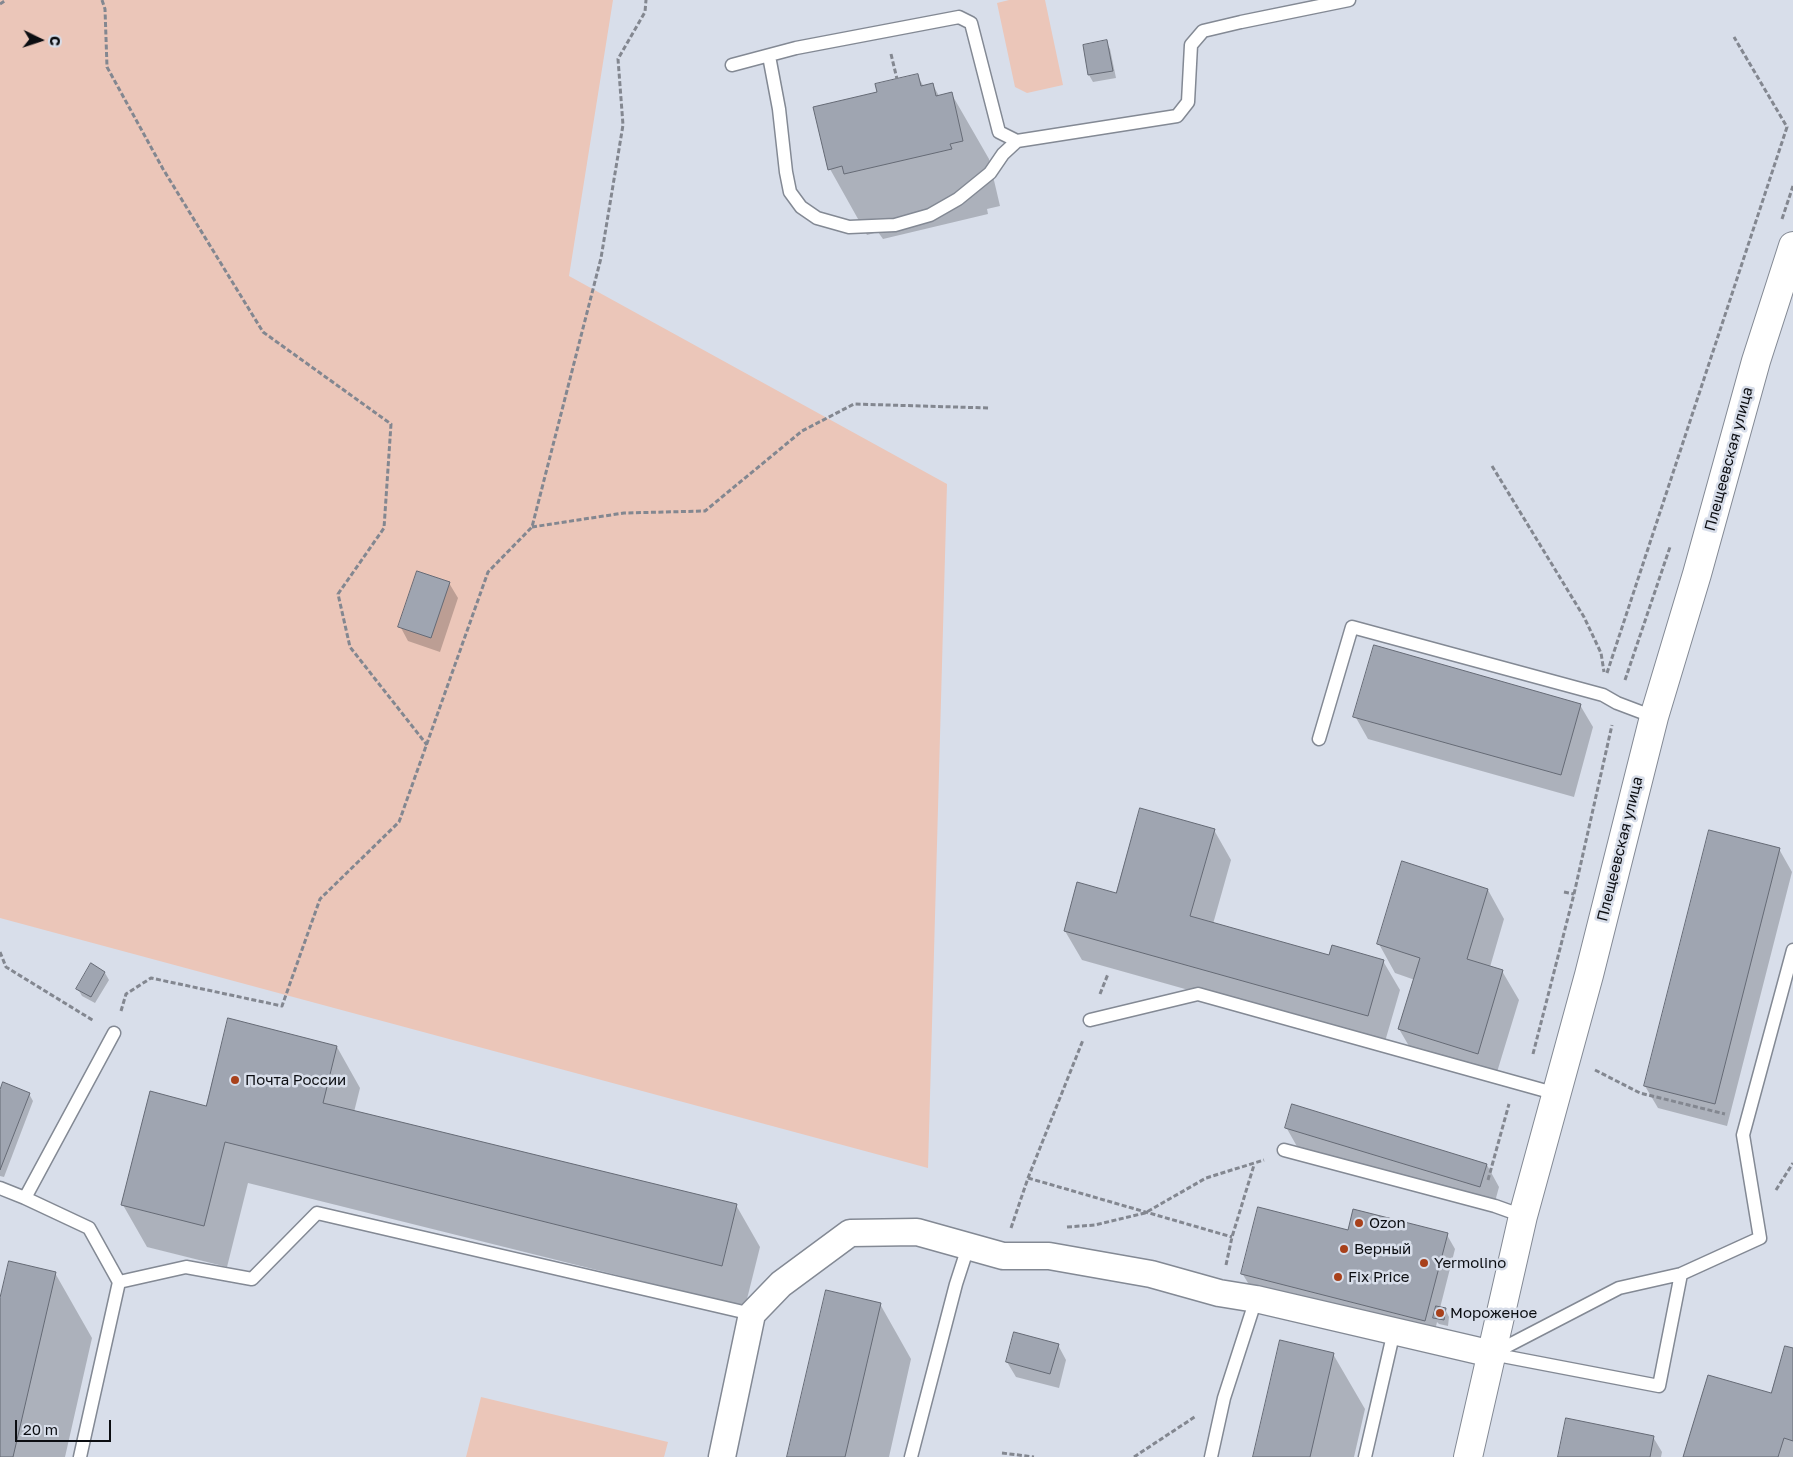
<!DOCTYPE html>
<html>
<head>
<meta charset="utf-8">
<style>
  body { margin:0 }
  #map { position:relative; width:1793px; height:1457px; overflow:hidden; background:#d8deea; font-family:"Golos Text",sans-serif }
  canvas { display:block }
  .north { position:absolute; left:15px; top:15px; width:50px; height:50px; -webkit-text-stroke:4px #d8deea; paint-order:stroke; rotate:94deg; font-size:14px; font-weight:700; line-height:20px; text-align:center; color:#0b0d11 }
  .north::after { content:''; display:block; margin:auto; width:18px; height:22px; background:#0b0d11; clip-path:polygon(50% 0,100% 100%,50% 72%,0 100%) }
  .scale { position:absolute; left:15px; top:1420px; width:96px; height:22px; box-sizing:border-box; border:2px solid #0b0d11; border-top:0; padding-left:6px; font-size:15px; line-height:18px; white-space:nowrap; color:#0b0d11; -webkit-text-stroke:4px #d8deea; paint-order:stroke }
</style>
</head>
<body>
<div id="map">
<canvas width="1793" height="1457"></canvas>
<div class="north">С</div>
<div class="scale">20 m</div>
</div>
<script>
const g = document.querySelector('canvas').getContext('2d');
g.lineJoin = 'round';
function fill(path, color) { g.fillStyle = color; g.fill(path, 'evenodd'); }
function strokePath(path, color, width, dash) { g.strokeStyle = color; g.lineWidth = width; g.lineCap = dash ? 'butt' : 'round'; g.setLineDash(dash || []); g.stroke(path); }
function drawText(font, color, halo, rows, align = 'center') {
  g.font = font + ' "Golos Text",sans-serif'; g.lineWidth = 5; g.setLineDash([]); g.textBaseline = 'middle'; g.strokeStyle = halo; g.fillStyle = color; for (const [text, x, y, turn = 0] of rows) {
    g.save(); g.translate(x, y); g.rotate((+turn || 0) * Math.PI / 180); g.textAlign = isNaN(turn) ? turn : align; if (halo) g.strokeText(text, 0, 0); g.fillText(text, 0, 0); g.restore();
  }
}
fill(new Path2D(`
  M 0,0 L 613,0 L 569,276 L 947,484 L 928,1168 L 0,918 Z
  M 1009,0 L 1045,0 L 1063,85 L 1027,93 L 1015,87 L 997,3 Z
  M 481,1397 L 668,1442 L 664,1457 L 466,1457 Z`), '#ebc6b9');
fill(new Path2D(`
  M 1106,42 L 1110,49 L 1116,78 L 1093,82 L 1089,75 L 1084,46 Z
  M 917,75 L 924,87 L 933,85 L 939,96 L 951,93 L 989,159 L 1000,206 L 987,209 L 988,214 L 883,239 L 878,232 L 867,235 L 830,169 L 878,93 Z
  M 449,583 L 458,598 L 440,652 L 408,641 L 400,626 Z
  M 1580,705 L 1593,727 L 1574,797 L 1368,739 L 1355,716 Z
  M 1214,830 L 1231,860 L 1213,924 L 1330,957 L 1383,961 L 1400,990 L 1384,1045 L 1082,960 L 1065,931 Z
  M 1779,849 L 1792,872 L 1727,1126 L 1658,1108 L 1645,1086 Z
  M 1488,890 L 1504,919 L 1490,967 L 1502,971 L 1519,1000 L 1494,1082 L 1416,1058 L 1399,1029 L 1415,980 L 1395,973 L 1379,944 Z
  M 105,973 L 109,980 L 95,1003 L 82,996 L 78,989 Z
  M 337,1047 L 360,1088 L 354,1112 L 736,1205 L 760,1247 L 745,1307 L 248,1183 L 227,1267 L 147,1247 L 123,1205 L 207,1107 Z
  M 0,1094 L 29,1094 L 33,1101 L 4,1177 L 0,1176 Z
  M 1286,1127 L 1487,1165 L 1499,1187 L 1493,1209 L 1299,1150 Z
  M 1349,1231 L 1447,1235 L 1455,1249 L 1440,1308 L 1445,1309 L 1449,1317 L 1448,1326 L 1439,1324 L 1437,1322 L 1434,1335 L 1251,1288 L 1242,1273 Z
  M 55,1273 L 92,1338 L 65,1457 L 0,1457 L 0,1303 Z
  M 880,1304 L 911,1359 L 889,1457 L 788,1457 Z
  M 1058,1345 L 1066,1360 L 1059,1388 L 1016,1377 L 1007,1362 Z
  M 1793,1350 L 1793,1457 L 1685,1457 L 1772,1395 Z
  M 1333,1354 L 1365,1409 L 1354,1457 L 1254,1457 Z
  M 1653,1437 L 1662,1452 L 1661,1457 L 1559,1457 Z`), '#0003');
const building = new Path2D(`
  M 1107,40 L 1113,71 L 1088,75 L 1083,45 Z
  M 918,74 L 921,86 L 933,83 L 936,96 L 952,92 L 963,141 L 950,144 L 952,149 L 844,174 L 842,166 L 828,170 L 813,107 L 877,92 L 875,84 Z
  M 417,571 L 450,582 L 431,638 L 398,627 Z
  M 1374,645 L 1581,704 L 1561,775 L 1353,717 Z
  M 1140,808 L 1215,829 L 1190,916 L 1329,955 L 1332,945 L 1384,960 L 1368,1016 L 1064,931 L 1077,882 L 1116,893 Z
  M 1709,830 L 1780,848 L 1715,1104 L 1644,1086 Z
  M 1402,861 L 1488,889 L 1467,959 L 1503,970 L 1478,1054 L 1398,1029 L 1420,958 L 1377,944 Z
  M 91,963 L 105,972 L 91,997 L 76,989 Z
  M 228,1018 L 337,1046 L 323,1103 L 737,1204 L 722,1266 L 225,1142 L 204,1226 L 121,1205 L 150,1091 L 206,1106 Z
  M 3,1082 L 30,1093 L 0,1170 L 0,1090 Z
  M 1292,1104 L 1487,1164 L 1480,1187 L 1285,1128 Z
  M 1258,1207 L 1348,1230 L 1353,1209 L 1448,1233 L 1425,1321 L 1241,1274 Z
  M 9,1261 L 56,1272 L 13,1457 L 0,1457 L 0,1298 Z
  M 826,1290 L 881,1303 L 845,1457 L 787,1457 Z
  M 1436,1306 L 1446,1308 L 1444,1320 L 1433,1318 Z
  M 1014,1332 L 1059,1344 L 1050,1374 L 1006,1362 Z
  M 1280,1340 L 1334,1353 L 1310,1457 L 1253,1457 Z
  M 1785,1346 L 1793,1348 L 1793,1441 L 1784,1438 L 1778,1457 L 1683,1457 L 1708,1375 L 1771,1393 Z
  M 1566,1418 L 1654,1436 L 1650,1457 L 1558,1457 Z`);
fill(building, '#9fa5b1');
strokePath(building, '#656a75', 1);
const lane = new Path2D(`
  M 769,56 L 779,109 L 786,172 L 790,192 L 801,207 L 817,218 L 849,227 L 895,225 L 930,215 L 958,199 L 990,173 L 1003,154 L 1017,141 L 1177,116 L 1188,102 L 1191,45 L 1203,31 L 1241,22 L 1349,0
  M 732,65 L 796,48 L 959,17 L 971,23 L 999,132 L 1017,141
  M 1319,739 L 1352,627 L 1603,695 L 1617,703 L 1654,717
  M 1090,1020 L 1198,994 L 1557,1094
  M 1284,1150 L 1495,1206 L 1523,1216
  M 0,1188 L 25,1198 L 114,1033
  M 25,1198 L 89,1228 L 119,1282
  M 1492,1354 L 1619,1288 L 1681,1274 L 1760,1238 L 1743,1135 L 1793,950
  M 1492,1354 L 1659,1386 L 1681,1274
  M 80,1457 L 119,1282 L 186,1267 L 252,1279 L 317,1213 L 752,1314
  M 911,1457 L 956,1284 L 968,1247
  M 1211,1457 L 1224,1398 L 1256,1299
  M 1365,1457 L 1394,1331`);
const street = new Path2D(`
  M 722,1457 L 752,1314 L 781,1284 L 850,1233 L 917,1232 L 1003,1256 L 1049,1256 L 1151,1274 L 1219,1293 L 1256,1299 L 1492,1354`);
const secondary = new Path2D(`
  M 1468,1457 L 1523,1216 L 1589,975 L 1654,717 L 1697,574 L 1756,361 L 1793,246`);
strokePath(lane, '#838994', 15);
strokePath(street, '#838994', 29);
strokePath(secondary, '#838994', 30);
strokePath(new Path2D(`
  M 102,0 L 105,9 L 107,67 L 163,169 L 263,332 L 391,424 L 384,528 L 338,594 L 350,647 L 427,745
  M 0,4 L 6,0
  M 891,54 L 897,79
  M 1782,219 L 1793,186
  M 1492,466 L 1584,617 L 1601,653 L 1604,672
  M 532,527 L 624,513 L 705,511 L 802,431 L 854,404 L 989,408
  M 1607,673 L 1787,127 L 1734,37
  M 1625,680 L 1670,547
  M 1564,892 L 1574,894
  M 0,952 L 6,967 L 94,1021
  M 1100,994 L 1108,974
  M 121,1011 L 126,994 L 151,978 L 282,1006 L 320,899 L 399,822 L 488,572 L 532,527 L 601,258 L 623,125 L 618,59 L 645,12 L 646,0
  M 1533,1054 L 1574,894 L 1612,725
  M 1595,1070 L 1640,1093 L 1725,1114
  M 1028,1178 L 1232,1237
  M 1488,1180 L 1509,1104
  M 1776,1190 L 1793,1163
  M 1067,1227 L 1095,1225 L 1145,1213 L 1206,1178 L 1264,1160
  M 1011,1228 L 1028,1178 L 1083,1040
  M 1226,1265 L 1232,1237 L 1254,1165
  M 1002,1453 L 1034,1457
  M 1134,1457 L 1196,1416`), '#838790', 3, [5, 2.5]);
strokePath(lane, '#fff', 12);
strokePath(street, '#fff', 26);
strokePath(secondary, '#fff', 28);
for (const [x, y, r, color] of [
  [235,1080,5,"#a8411b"],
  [1359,1223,5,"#a8411b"],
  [1344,1249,5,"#a8411b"],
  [1424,1263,5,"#a8411b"],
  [1338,1277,5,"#a8411b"],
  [1440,1313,5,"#a8411b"]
]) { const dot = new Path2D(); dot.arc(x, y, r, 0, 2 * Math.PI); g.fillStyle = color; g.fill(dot); strokePath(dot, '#d8deea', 2); }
drawText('15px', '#0b0d11', '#d8deea', [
  ["Плещеевская улица",1729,459,-75],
  ["Плещеевская улица",1620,849,-76]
]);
drawText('15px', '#0b0d11', '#d8deea', [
  ["Почта России",245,1080],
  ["Ozon",1369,1223],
  ["Верный",1354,1249],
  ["Yermolino",1434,1263],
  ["Fix Price",1348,1277],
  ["Мороженое",1450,1313]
], 'left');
</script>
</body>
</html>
